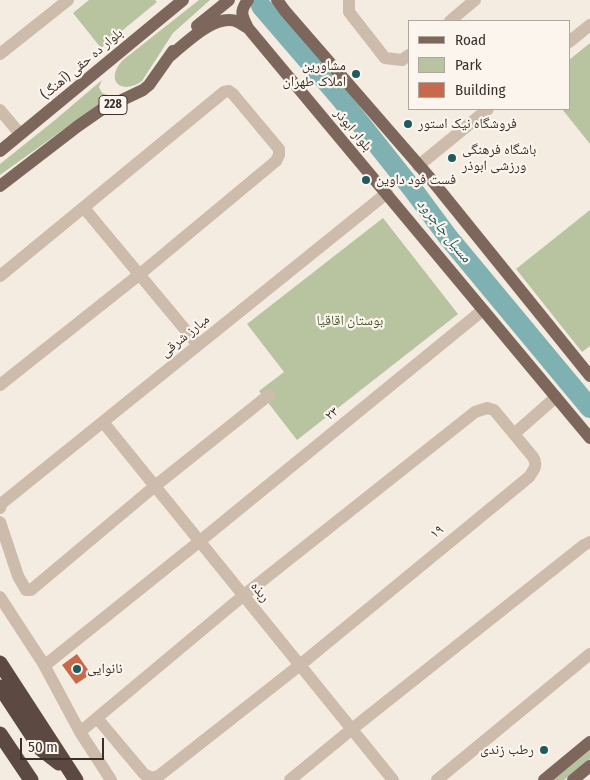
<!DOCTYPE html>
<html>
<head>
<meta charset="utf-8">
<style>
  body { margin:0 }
  #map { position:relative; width:590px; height:780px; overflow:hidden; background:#f4ebe1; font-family:"Fira Sans Condensed",sans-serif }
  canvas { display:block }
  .legend { position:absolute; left:408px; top:20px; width:162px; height:90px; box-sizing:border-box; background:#fbf5ee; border:1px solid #aea6a0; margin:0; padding:6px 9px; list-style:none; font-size:15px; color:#3b302b }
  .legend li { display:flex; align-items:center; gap:10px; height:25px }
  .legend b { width:25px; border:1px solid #aea6a0 }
  .scale { position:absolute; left:20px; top:738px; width:84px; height:22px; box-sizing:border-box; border:2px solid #3b302b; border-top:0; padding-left:6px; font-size:15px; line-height:18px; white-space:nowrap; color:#3b302b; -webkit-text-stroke:4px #fbf5ee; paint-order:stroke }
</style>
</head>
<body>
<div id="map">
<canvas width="590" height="780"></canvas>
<ul class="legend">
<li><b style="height:6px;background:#7d675c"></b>Road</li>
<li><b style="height:14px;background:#b8c4a0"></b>Park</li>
<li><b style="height:14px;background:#c8694b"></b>Building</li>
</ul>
<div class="scale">50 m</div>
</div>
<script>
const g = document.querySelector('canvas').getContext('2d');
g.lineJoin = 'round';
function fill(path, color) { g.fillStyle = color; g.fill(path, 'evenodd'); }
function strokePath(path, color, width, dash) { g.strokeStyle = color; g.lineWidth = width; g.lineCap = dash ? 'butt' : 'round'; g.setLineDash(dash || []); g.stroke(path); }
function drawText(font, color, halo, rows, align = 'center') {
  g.font = font + ' "Fira Sans Condensed","Noto Naskh Arabic",sans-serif'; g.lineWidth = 4.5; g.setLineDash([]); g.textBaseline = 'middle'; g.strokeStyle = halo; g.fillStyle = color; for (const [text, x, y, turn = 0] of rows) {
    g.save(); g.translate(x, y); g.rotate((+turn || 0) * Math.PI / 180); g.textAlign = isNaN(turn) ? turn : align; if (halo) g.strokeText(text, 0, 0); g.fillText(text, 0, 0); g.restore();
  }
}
fill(new Path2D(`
  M 89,0 L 155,0 L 157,2 L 101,48 L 73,13 Z
  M 199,0 L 210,0 L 173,33 L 142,81 C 121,96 104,80 123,60 Z
  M 590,43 L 590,144 L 562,109 L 569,109 L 569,60 Z
  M 102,80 L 99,87 L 102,93 L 116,98 L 74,122 L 0,175 L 0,164 L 55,120 Z
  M 590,210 L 590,346 L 582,352 L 516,269 Z
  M 383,218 L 458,314 L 297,440 L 259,391 L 284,372 L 247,324 Z
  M 590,750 L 590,759 L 564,780 L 553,780 Z`), '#b8c4a0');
strokePath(new Path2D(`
  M 261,6 L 341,99 L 414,191 L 448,237 L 590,408`), '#7fb0b2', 20);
fill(new Path2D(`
  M 77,654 L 91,674 L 76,684 L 62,665 Z`), '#c8694b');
strokePath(new Path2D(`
  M 349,0 L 349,12 L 385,58 L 402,60 L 409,55
  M 450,21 L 475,0
  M 569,42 L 590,25
  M 0,54 L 68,0
  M 0,110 L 20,134
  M 418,166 L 488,109
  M 84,208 L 198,345
  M 0,276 L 224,92 L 229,91 L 233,94 L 279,149 L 279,155 L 276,161 L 140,274 L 0,385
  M 103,422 L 393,780
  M 514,434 L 556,397
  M 0,508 L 2,503 L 387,193
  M 0,522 L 18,576 L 26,590 L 31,590 L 155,486 L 269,395
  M 0,597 L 43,663 L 80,732 L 111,780
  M 43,663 L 49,662 L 200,541 L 483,310
  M 80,732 L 244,595 L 475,412 L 487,408 L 494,410 L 533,457 C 538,465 534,470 529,477 L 300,665 L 160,775 L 152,778 L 144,774 L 97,718
  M 290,780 L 352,729 L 584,545 L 590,542
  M 437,780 L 590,654`), '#cdbbac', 12);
strokePath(new Path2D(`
  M 248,0 C 239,12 242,16 248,28
  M 277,0 L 285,11 L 430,178 L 590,376
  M 197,26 L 229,0
  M 170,56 C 186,43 216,12 238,22 C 241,24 245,26 248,28 L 590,438
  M 0,151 L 183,0
  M 0,186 L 78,126 L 101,110 L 143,90 L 149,85 L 173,51
  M 544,780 L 590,742
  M 573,780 L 590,766`), '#7d675c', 12);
strokePath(new Path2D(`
  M 0,663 L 76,780
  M 0,687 L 41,749 L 59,763
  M 0,734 L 31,780`), '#5c4a42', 15);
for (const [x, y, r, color] of [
  [356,74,5,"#1f5a5e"],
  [408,124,5,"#1f5a5e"],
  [452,158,5,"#1f5a5e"],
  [366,180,5,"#1f5a5e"],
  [77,669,5,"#1f5a5e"],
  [544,750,5,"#1f5a5e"]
]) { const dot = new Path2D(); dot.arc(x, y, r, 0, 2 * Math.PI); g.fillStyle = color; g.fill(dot); strokePath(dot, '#fbf5ee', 2); }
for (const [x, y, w] of [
  [113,105,28]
]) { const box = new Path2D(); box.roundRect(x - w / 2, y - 9.5, w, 19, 4); g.fillStyle = '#fbf5ee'; g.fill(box); strokePath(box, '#3b302b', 1); }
drawText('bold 12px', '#3b302b', null, [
  ["228",113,105]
]);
drawText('14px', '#3b302b', '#fbf5ee', [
  ["بلوار ده حقی (آهنگ)",82,64,-40],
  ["بلوار ابوذر",353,130,50],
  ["مبارز شرقی",185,336,-39],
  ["۲۳",332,414,-39],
  ["۱۹",437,532,-39],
  ["ربذه",260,592,51]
]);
drawText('14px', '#3b302b', '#fbf5ee', [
  ["مشاورین",346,66,"right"],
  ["املاک طهران",346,82,"right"],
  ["فروشگاه نیک استور",418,124],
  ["باشگاه فرهنگی",462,150],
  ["ورزشی ابوذر",462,166],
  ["فست فود داوین",376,180],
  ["نانوایی",87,669],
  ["رطب زندی",534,750,"right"]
], 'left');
drawText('14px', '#4a5a2e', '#fbf5ee', [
  ["بوستان اقاقیا",350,321]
]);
drawText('italic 15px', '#1f5a5e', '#fbf5ee', [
  ["مسیل جاجرود",444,231,51]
]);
</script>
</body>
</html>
